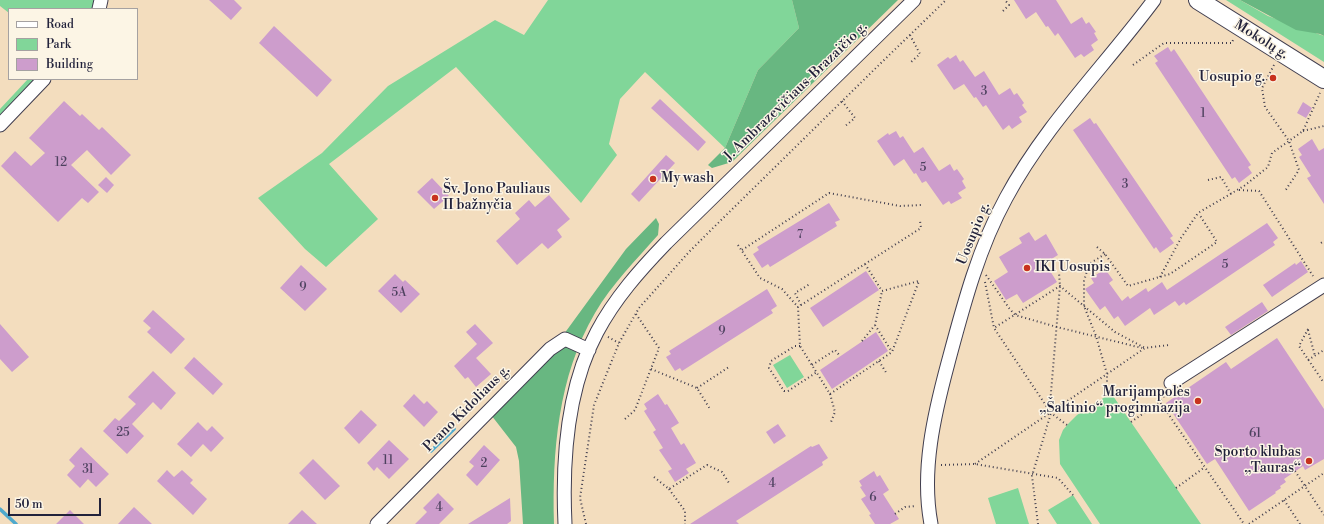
<!DOCTYPE html>
<html>
<head>
<meta charset="utf-8">
<style>
  body { margin:0 }
  #map { position:relative; width:1324px; height:524px; overflow:hidden; background:#f3ddbe; font-family:"Libre Bodoni",serif }
  canvas { display:block }
  .legend { position:absolute; left:8px; top:8px; width:130px; height:72px; box-sizing:border-box; background:#fcf5e5; border:1px solid #a5a1a1; margin:0; padding:5px 7px; list-style:none; font-size:12px; color:#22223b }
  .legend li { display:flex; align-items:center; gap:8px; height:20px }
  .legend b { width:20px; border:1px solid #a5a1a1 }
  .scale { position:absolute; left:8px; top:498px; width:93px; height:18px; box-sizing:border-box; border:2px solid #22223b; border-top:0; padding-left:5px; font-size:12px; line-height:14px; white-space:nowrap; color:#22223b; -webkit-text-stroke:3px #fcf5e5; paint-order:stroke }
</style>
</head>
<body>
<div id="map">
<canvas width="1324" height="524"></canvas>
<ul class="legend">
<li><b style="height:5px;background:#fff"></b>Road</li>
<li><b style="height:11px;background:#81d699"></b>Park</li>
<li><b style="height:11px;background:#cd9dcc"></b>Building</li>
</ul>
<div class="scale">50 m</div>
</div>
<script>
const g = document.querySelector('canvas').getContext('2d');
g.lineJoin = 'round';
function fill(path, color) { g.fillStyle = color; g.fill(path, 'evenodd'); }
function strokePath(path, color, width, dash) { g.strokeStyle = color; g.lineWidth = width; g.lineCap = dash ? 'butt' : 'round'; g.setLineDash(dash || []); g.stroke(path); }
function drawText(font, color, halo, rows, align = 'center') {
  g.font = font + ' "Libre Bodoni",serif'; g.lineWidth = 3; g.setLineDash([]); g.textBaseline = 'middle'; g.strokeStyle = halo; g.fillStyle = color; for (const [text, x, y, turn = 0] of rows) {
    g.save(); g.translate(x, y); g.rotate((+turn || 0) * Math.PI / 180); g.textAlign = isNaN(turn) ? turn : align; if (halo) g.strokeText(text, 0, 0); g.fillText(text, 0, 0); g.restore();
  }
}
fill(new Path2D(`
  M 0,0 L 101,0 L 99,9 L 9,9 L 9,13 L 0,6 Z
  M 548,0 L 792,0 L 799,28 L 758,70 L 725,148 L 645,72 L 620,99 L 609,144 L 617,155 L 581,203 L 456,67 L 329,164 L 378,219 L 326,267 L 305,249 L 258,198 L 322,153 L 388,86 L 495,20 L 524,35 Z
  M 1226,0 L 1240,0 L 1268,16 L 1324,36 L 1324,62 Z
  M 28,79 L 44,79 L 0,125 L 0,109 Z
  M 790,355 L 804,377 L 787,388 L 773,365 Z
  M 1111,393 L 1201,524 L 1100,524 L 1060,464 L 1059,440 L 1063,430 L 1069,423 L 1077,415 Z
  M 1018,488 L 1029,524 L 996,524 L 988,498 Z
  M 1073,495 L 1092,524 L 1057,524 L 1048,510 Z`), '#81d699');
fill(new Path2D(`
  M 792,0 L 898,0 L 732,162 L 712,168 L 708,165 L 725,148 L 758,70 L 799,28 Z
  M 1240,0 L 1324,0 L 1324,36 L 1320,34 L 1296,30 Z
  M 656,218 L 659,224 L 658,235 C 636,260 612,284 595,313 C 558,376 552,452 554,524 L 523,524 L 519,461 L 516,447 L 488,411 L 564,334 L 626,249 Z`), '#68b781');
strokePath(new Path2D(`
  M 431,451 L 454,429
  M 0,509 L 16,524`), '#4fa9cd', 3.5);
fill(new Path2D(`
  M 209,0 L 234,0 L 242,8 L 231,20 Z
  M 1014,0 L 1056,0 L 1071,24 L 1082,17 L 1086,24 L 1089,22 L 1096,32 L 1094,33 L 1098,40 L 1091,45 L 1094,50 L 1084,57 L 1081,54 L 1075,58 L 1058,33 L 1055,36 L 1048,26 L 1046,27 L 1036,12 L 1026,19 Z
  M 274,26 L 332,80 L 317,97 L 259,43 Z
  M 1168,47 L 1171,52 L 1174,49 L 1251,165 L 1248,167 L 1252,173 L 1239,183 L 1235,177 L 1232,179 L 1155,63 L 1158,61 L 1154,56 Z
  M 956,55 L 960,62 L 963,60 L 975,77 L 984,71 L 999,95 L 1010,88 L 1014,95 L 1017,93 L 1024,103 L 1022,105 L 1027,112 L 1019,117 L 1022,122 L 1012,129 L 1009,125 L 1003,130 L 986,105 L 983,107 L 976,97 L 974,98 L 964,84 L 954,90 L 937,65 L 948,57 L 950,59 Z
  M 660,99 L 706,142 L 698,151 L 651,108 Z
  M 64,101 L 80,116 L 82,114 L 99,130 L 102,127 L 131,155 L 111,175 L 87,150 L 71,165 L 99,192 L 88,203 L 82,198 L 58,222 L 1,166 L 15,151 L 31,166 L 45,153 L 29,138 Z
  M 1303,102 L 1312,108 L 1306,118 L 1297,113 Z
  M 1090,118 L 1094,124 L 1096,123 L 1173,236 L 1170,238 L 1174,243 L 1160,253 L 1156,247 L 1154,249 L 1073,130 Z
  M 896,131 L 900,138 L 903,136 L 914,153 L 923,147 L 939,171 L 950,164 L 954,171 L 957,169 L 964,179 L 962,181 L 966,188 L 958,193 L 962,198 L 951,204 L 949,201 L 943,205 L 926,181 L 922,183 L 916,173 L 914,174 L 904,159 L 894,166 L 877,141 L 888,133 L 889,135 Z
  M 1312,139 L 1319,151 L 1324,148 L 1324,204 L 1307,178 L 1311,176 L 1299,157 L 1302,155 L 1298,149 Z
  M 666,155 L 675,163 L 639,202 L 631,194 Z
  M 106,177 L 114,185 L 107,193 L 98,185 Z
  M 432,178 L 449,196 L 434,209 L 417,192 Z
  M 549,195 L 570,219 L 557,230 L 562,237 L 548,249 L 542,243 L 517,265 L 496,241 L 520,219 L 515,213 L 529,200 L 535,207 Z
  M 829,203 L 840,220 L 835,222 L 837,226 L 770,267 L 768,264 L 762,268 L 753,254 L 759,250 L 757,247 Z
  M 1267,223 L 1278,238 L 1273,242 L 1275,245 L 1186,305 L 1184,302 L 1179,306 L 1175,301 L 1154,315 L 1150,308 L 1125,326 L 1118,316 L 1114,319 L 1105,306 L 1100,310 L 1085,289 L 1094,283 L 1091,278 L 1105,269 L 1113,280 L 1109,283 L 1122,301 L 1128,296 L 1130,299 L 1146,288 L 1148,292 L 1162,282 L 1167,290 Z
  M 1029,232 L 1035,241 L 1046,234 L 1058,255 L 1045,263 L 1057,282 L 1023,303 L 1017,294 L 1006,300 L 994,281 L 1008,272 L 999,257 L 1022,243 L 1019,238 Z
  M 1301,261 L 1308,272 L 1272,297 L 1263,285 L 1295,263 L 1296,265 Z
  M 301,265 L 327,289 L 305,311 L 280,288 Z
  M 866,271 L 879,290 L 823,327 L 810,308 Z
  M 395,274 L 403,282 L 405,280 L 420,294 L 401,313 L 378,291 Z
  M 767,289 L 777,306 L 771,310 L 773,313 L 682,371 L 680,368 L 675,371 L 666,357 L 671,354 L 669,351 Z
  M 1262,302 L 1268,311 L 1231,335 L 1225,327 Z
  M 153,310 L 185,339 L 171,354 L 147,332 L 151,328 L 143,321 Z
  M 0,324 L 29,357 L 12,372 L 0,359 Z
  M 475,324 L 493,343 L 476,358 L 491,374 L 476,387 L 468,377 L 465,379 L 454,366 L 477,344 L 466,332 Z
  M 876,332 L 888,351 L 832,389 L 820,370 Z
  M 1277,338 L 1324,409 L 1324,459 L 1305,470 L 1303,466 L 1284,479 L 1286,482 L 1280,486 L 1281,488 L 1275,492 L 1276,493 L 1249,511 L 1215,459 L 1207,464 L 1166,403 L 1226,362 L 1231,369 Z
  M 194,357 L 223,384 L 213,395 L 184,368 Z
  M 153,371 L 176,393 L 161,410 L 153,402 L 132,424 L 144,436 L 127,454 L 103,431 L 115,418 L 119,421 L 136,404 L 128,397 Z
  M 414,394 L 424,404 L 427,401 L 438,412 L 424,427 L 403,406 Z
  M 658,394 L 665,405 L 667,404 L 679,423 L 671,428 L 681,445 L 684,443 L 696,463 L 686,469 L 689,473 L 675,482 L 668,471 L 672,469 L 659,450 L 663,448 L 653,432 L 656,430 L 644,411 L 647,409 L 644,404 Z
  M 361,410 L 377,425 L 359,444 L 344,428 Z
  M 198,422 L 207,431 L 212,426 L 224,438 L 211,452 L 203,444 L 191,457 L 177,444 Z
  M 778,424 L 786,436 L 774,444 L 766,432 Z
  M 389,440 L 409,459 L 389,479 L 377,467 L 374,471 L 367,463 Z
  M 819,444 L 828,458 L 822,462 L 823,465 L 736,521 L 739,524 L 690,524 L 811,446 L 812,447 Z
  M 484,445 L 500,460 L 477,486 L 466,475 L 474,466 L 469,462 Z
  M 81,447 L 109,474 L 96,487 L 88,479 L 80,488 L 67,475 L 75,466 L 69,460 Z
  M 313,459 L 340,486 L 325,500 L 299,473 Z
  M 167,470 L 174,477 L 182,470 L 193,480 L 190,483 L 207,499 L 193,515 L 157,481 Z
  M 874,471 L 877,477 L 880,475 L 889,490 L 883,494 L 899,519 L 890,524 L 875,524 L 869,515 L 871,514 L 861,499 L 866,496 L 860,487 L 862,486 L 859,481 Z
  M 438,493 L 454,509 L 439,524 L 415,524 L 427,512 L 423,508 Z
  M 510,498 L 511,521 L 507,524 L 468,524 Z
  M 134,507 L 152,524 L 118,524 Z
  M 70,510 L 84,524 L 56,524 Z
  M 302,510 L 317,524 L 288,524 Z`), '#cd9dcc');
const minor = new Path2D(`
  M 99,9 L 101,0
  M 0,125 L 44,79
  M 1171,383 L 1324,285
  M 377,524 L 550,349 L 565,339 L 589,350
  M 565,524 C 562,461 567,388 597,332 C 615,298 640,270 666,243 L 914,0
  M 931,524 C 921,471 934,415 948,363 C 963,307 978,249 1006,198 C 1045,125 1105,66 1154,0`);
const secondary = new Path2D(`
  M 1198,0 L 1324,79`);
strokePath(minor, '#413e4f', 15);
strokePath(secondary, '#413e4f', 20);
strokePath(new Path2D(`
  M 1003,11 L 1009,5 L 1005,0
  M 910,35 L 920,54 L 911,62
  M 1133,65 L 1164,43 L 1232,43 L 1233,40
  M 1274,65 L 1262,88 L 1265,107 L 1289,141 L 1299,170 L 1285,191
  M 842,101 L 855,118 L 844,127
  M 1303,131 L 1324,126
  M 1208,180 L 1221,177 L 1231,194
  M 1239,190 L 1259,191 L 1313,276
  M 1321,243 L 1324,241
  M 738,245 L 760,278 L 782,289 L 798,307
  M 1097,247 L 1105,254 L 1128,286 L 1170,274 L 1217,242 L 1199,214
  M 742,250 L 829,193 L 900,206 L 922,205
  M 1105,254 L 1089,264 L 1084,281 L 1084,306 L 1096,336 L 1107,374 L 1107,385 L 1111,393
  M 865,264 L 882,291 L 919,281 L 892,352 L 830,394 L 800,346 L 798,307 L 921,228 L 920,221
  M 986,275 L 1009,308 L 1015,315 L 1057,327 L 1142,348
  M 1160,277 L 1181,238 L 1198,213 L 1244,186 L 1268,167 L 1272,153 L 1303,131 L 1320,93
  M 985,282 L 994,328
  M 801,305 L 795,293 L 810,284
  M 875,325 L 892,352
  M 1308,329 L 1299,346 L 1324,383
  M 1308,330 L 1315,356
  M 608,337 L 619,343
  M 862,341 L 875,325 L 882,291
  M 800,346 L 795,346 L 771,361 L 769,368 L 784,391 L 788,391 L 817,372
  M 1308,360 L 1324,350
  M 879,361 L 887,374
  M 812,365 L 835,350 L 840,356
  M 651,369 L 697,388 L 710,409
  M 697,388 L 729,367
  M 1166,393 L 1160,402 L 1244,524
  M 830,394 L 835,412 L 831,422
  M 625,419 L 635,410 L 659,348 L 636,314
  M 1131,422 L 1160,402
  M 1067,425 L 1051,413 L 994,328 L 1060,286 L 1115,332 L 1145,348
  M 975,464 L 1145,348 L 1169,345
  M 941,465 L 975,464 L 1058,478 L 1073,495
  M 1295,471 L 1324,515
  M 654,477 L 669,489 L 707,465 L 722,472 L 729,483
  M 1176,488 L 1205,467
  M 669,489 L 685,511 L 685,524
  M 1284,500 L 1300,524
  M 895,514 L 905,507 L 916,506
  M 586,524 L 580,498 L 594,405 L 619,343 L 639,308 L 689,252 L 711,230 L 883,61 L 946,0
  M 1038,524 L 1032,476 L 1051,413 L 1050,404 L 1060,286 L 1059,273
  M 1249,524 L 1324,473`), '#413e4f', 2, [1, 3]);
strokePath(minor, '#fff', 13);
strokePath(secondary, '#fff', 18);
for (const [x, y, r, color] of [
  [1273,78,4,"#c8321e"],
  [653,179,4,"#c8321e"],
  [435,198,4,"#c8321e"],
  [1027,268,4,"#c8321e"],
  [1198,401,4,"#c8321e"],
  [1309,461,4,"#c8321e"]
]) { const dot = new Path2D(); dot.arc(x, y, r, 0, 2 * Math.PI); g.fillStyle = color; g.fill(dot); strokePath(dot, '#fcf5e5', 1.5); }
drawText('12px', '#4d415f', null, [
  ["3",984,92],
  ["1",1203,114],
  ["12",61,163],
  ["5",923,168],
  ["3",1125,185],
  ["7",800,235],
  ["5",1225,265],
  ["9",303,288],
  ["5A",399,293],
  ["9",722,332],
  ["25",123,433],
  ["61",1255,434],
  ["11",388,461],
  ["2",484,464],
  ["31",88,470],
  ["4",772,484],
  ["6",873,498],
  ["4",439,508]
]);
drawText('14px', '#22223b', '#fcf5e5', [
  ["Mokolų g.",1261,40,32],
  ["J. Ambrazevičiaus-Brazaičio g.",796,92,-44],
  ["Uosupio g.",974,234,-68],
  ["Prano Kidoliaus g.",467,409,-45]
]);
drawText('14px', '#22223b', '#fcf5e5', [
  ["Uosupio g.",1265,78],
  ["My wash",661,179,"left"],
  ["Šv. Jono Pauliaus",443,190,"left"],
  ["II bažnyčia",443,206,"left"],
  ["IKI Uosupis",1035,268,"left"],
  ["Marijampolės",1190,393],
  ["„Šaltinio“ progimnazija",1190,409],
  ["Sporto klubas",1301,453],
  ["„Tauras“",1301,469]
], 'right');
</script>
</body>
</html>
